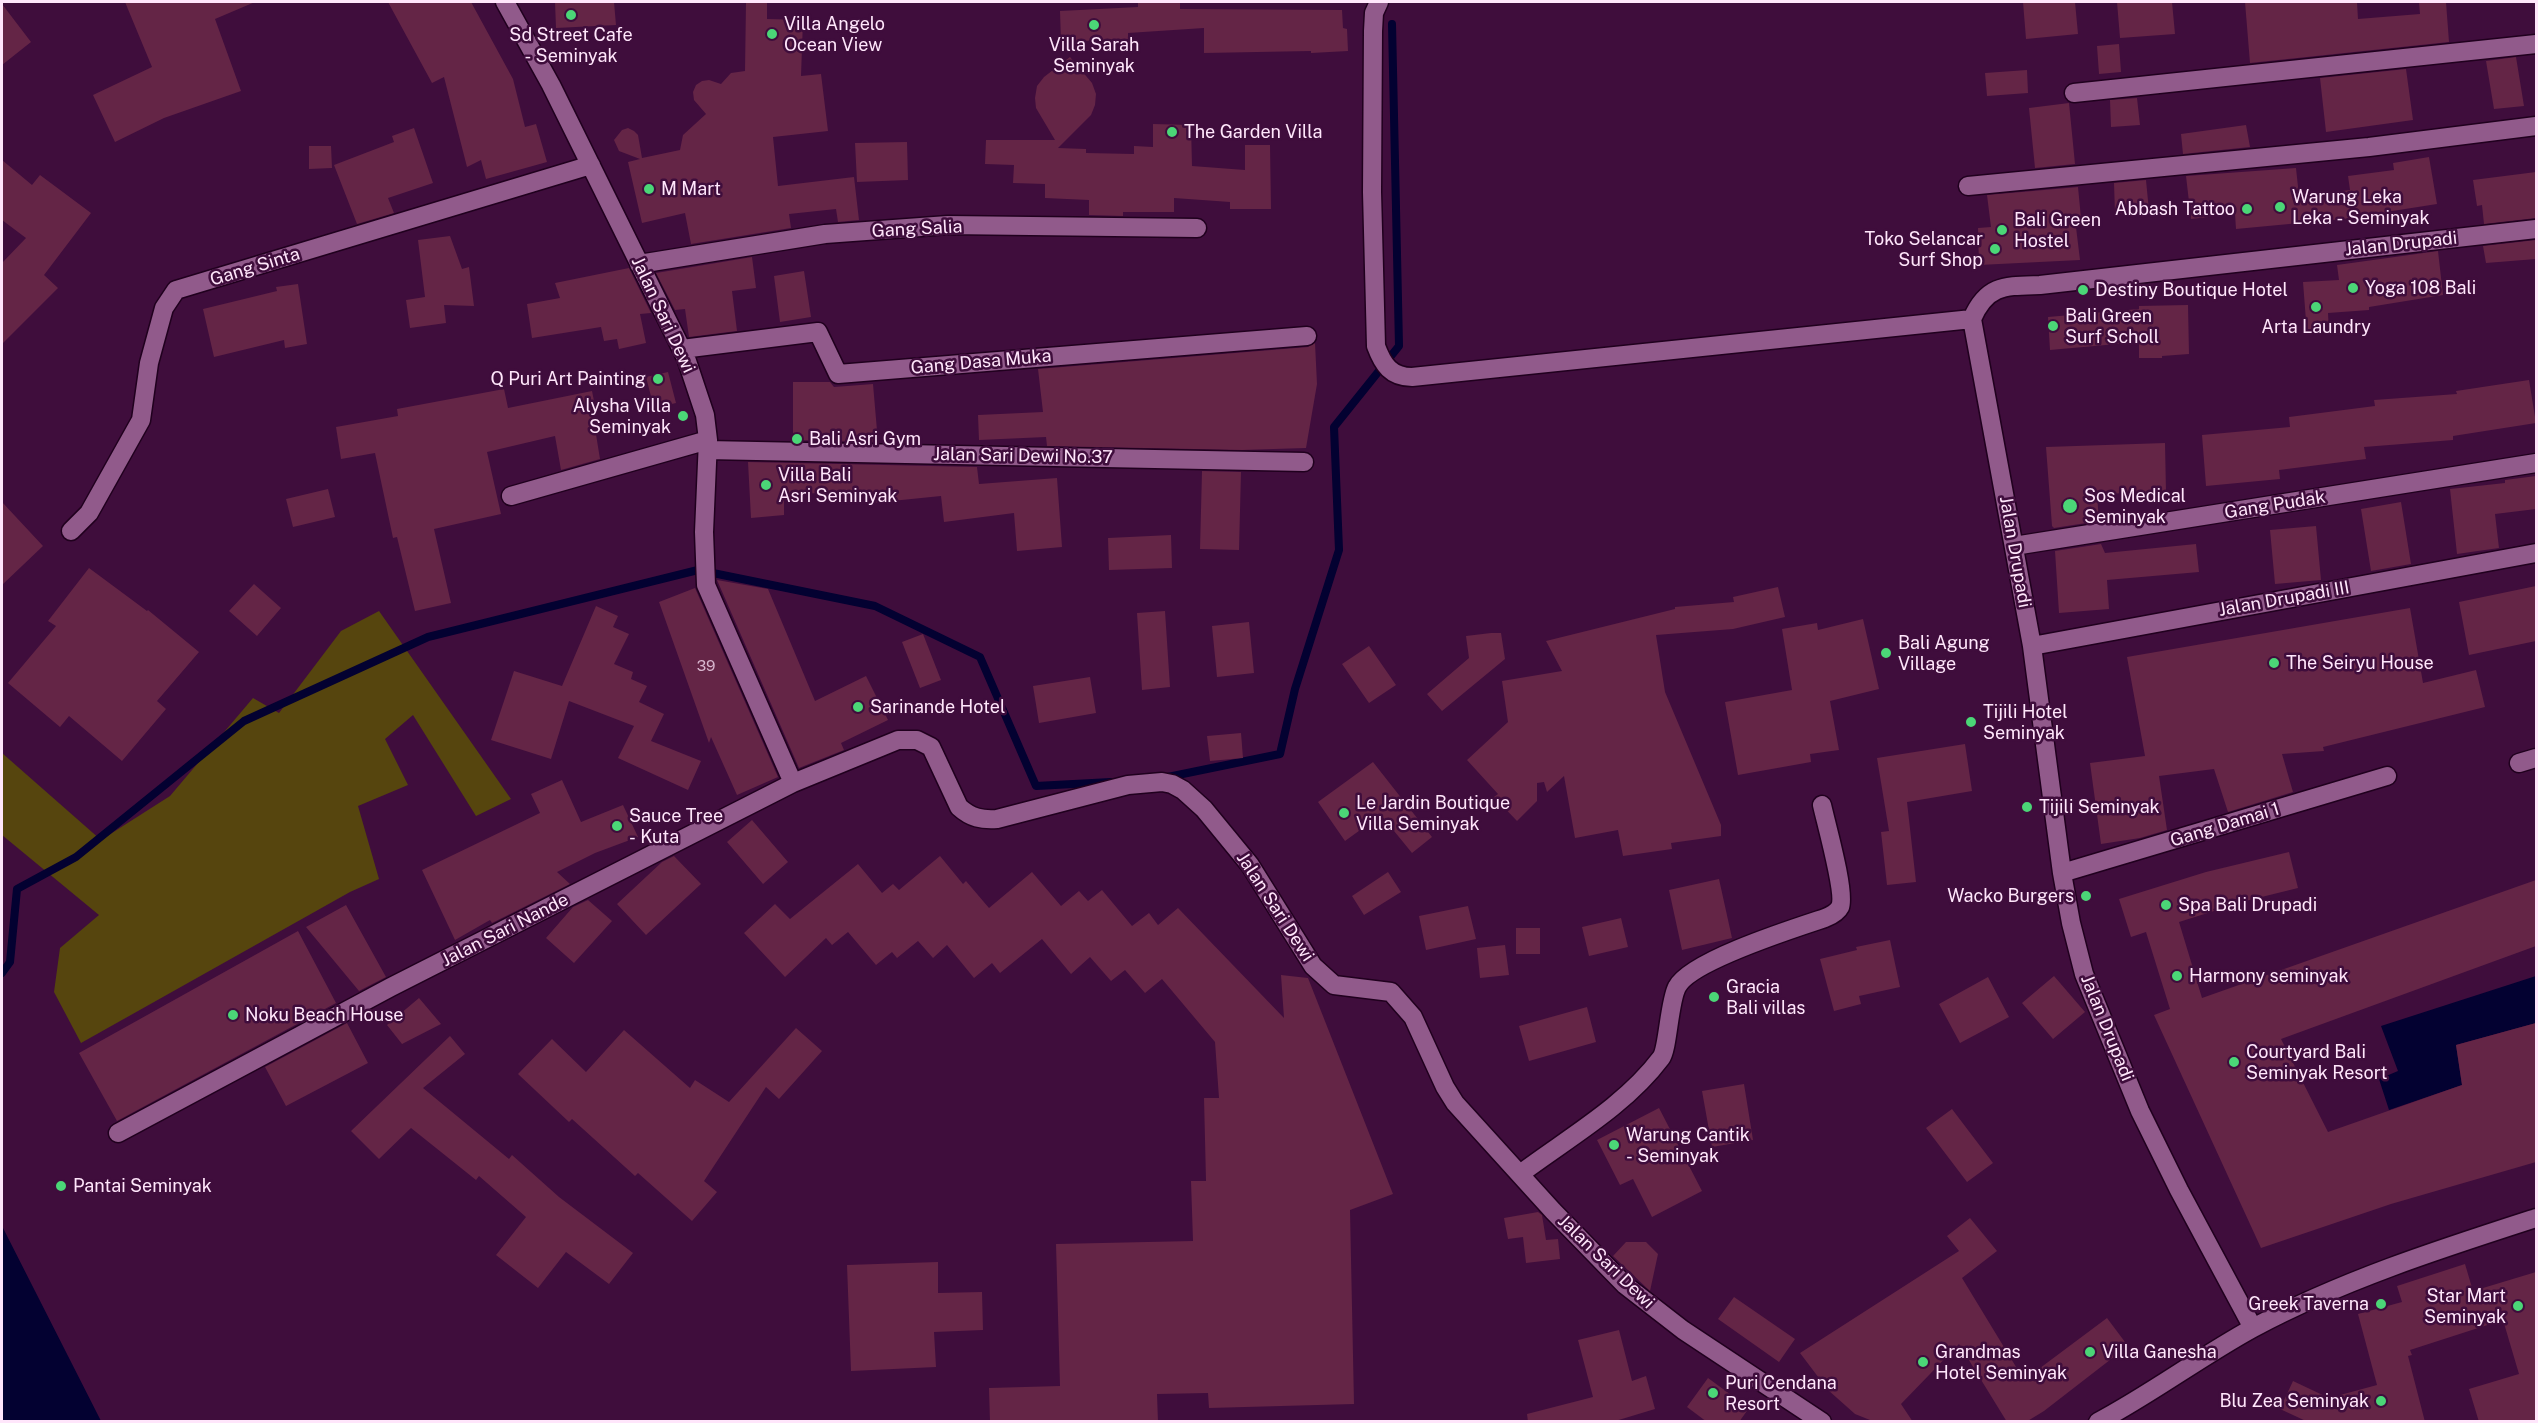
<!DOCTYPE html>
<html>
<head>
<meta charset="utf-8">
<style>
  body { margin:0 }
  #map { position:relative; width:2538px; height:1423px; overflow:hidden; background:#3f0d3c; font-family:"Public Sans",sans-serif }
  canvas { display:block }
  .frame { position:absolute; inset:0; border:3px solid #ffe6fb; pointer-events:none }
</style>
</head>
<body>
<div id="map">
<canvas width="2538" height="1423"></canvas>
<div class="frame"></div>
</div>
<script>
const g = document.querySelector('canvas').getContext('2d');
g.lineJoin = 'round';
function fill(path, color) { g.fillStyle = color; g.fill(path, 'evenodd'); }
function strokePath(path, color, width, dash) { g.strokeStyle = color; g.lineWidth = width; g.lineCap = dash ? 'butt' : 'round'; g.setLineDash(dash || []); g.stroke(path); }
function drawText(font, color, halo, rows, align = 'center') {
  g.font = font + ' "Public Sans",sans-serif'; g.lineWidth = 5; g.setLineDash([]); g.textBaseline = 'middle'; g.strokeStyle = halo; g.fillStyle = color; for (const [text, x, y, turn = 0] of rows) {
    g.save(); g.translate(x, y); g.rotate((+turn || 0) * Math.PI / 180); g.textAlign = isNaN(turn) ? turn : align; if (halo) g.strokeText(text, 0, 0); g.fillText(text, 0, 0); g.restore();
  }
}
fill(new Path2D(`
  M 379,611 L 511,799 L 476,816 L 413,715 L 385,739 L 408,785 L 358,806 L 379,879 L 350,892 L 81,1043 L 54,992 L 60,948 L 99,915 L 2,835 L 2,753 L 101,840 L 170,796 L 253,698 L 279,713 L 341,631 Z`), '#56450e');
fill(new Path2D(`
  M 2536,976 L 2536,1023 L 2456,1045 L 2462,1085 L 2389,1110 L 2379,1079 L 2398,1071 L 2381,1026 Z
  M 2,1226 L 101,1421 L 2,1421 Z`), '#030131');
strokePath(new Path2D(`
  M 1163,778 L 1280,754 L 1295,689 L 1339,550 L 1334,427 L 1399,346 L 1392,24
  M 2,973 L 10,962 L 17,889 L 76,857 L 244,721 L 428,637 L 698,570 L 875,606 L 980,657 L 1036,786 L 1111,782`), '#030131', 8);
fill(new Path2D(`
  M 125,2 L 255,2 L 215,19 L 241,91 L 164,118 L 115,142 L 93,95 L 152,67 Z
  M 388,2 L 471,2 L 513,79 L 525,127 L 536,124 L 547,162 L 486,179 L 481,160 L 467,167 L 444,77 L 432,83 Z
  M 555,2 L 614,2 L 616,25 L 556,28 Z
  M 746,2 L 767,2 L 767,19 L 803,20 L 801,76 L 821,74 L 828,131 L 773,137 L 778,186 L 854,177 L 859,220 L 838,222 L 836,209 L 789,214 L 791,228 L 691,244 L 685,213 L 642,223 L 628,162 L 640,159 L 619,151 L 614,140 L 622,130 L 628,128 L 634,131 L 638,135 L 642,158 L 680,150 L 683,135 L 706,114 L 694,100 L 693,92 L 696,85 L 702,81 L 709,80 L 721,84 L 731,73 L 745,71 Z
  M 1138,2 L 1180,2 L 1180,9 L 1342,10 L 1343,28 L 1347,29 L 1348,51 L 1311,53 L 1311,51 L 1204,53 L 1204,28 L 1128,33 L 1128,39 L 1061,42 L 1060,11 L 1138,7 Z
  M 2023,2 L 2075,2 L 2078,34 L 2026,39 Z
  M 2117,2 L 2172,2 L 2175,34 L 2120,38 Z
  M 2245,2 L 2357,2 L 2358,19 L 2420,14 L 2419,2 L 2446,2 L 2449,42 L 2250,63 Z
  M 2,4 L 31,42 L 2,65 Z
  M 2119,44 L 2121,72 L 2099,74 L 2097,46 Z
  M 1070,57 L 1092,83 L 1096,94 L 1095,105 L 1091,115 L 1058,148 L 1086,149 L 1086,153 L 1134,154 L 1134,146 L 1153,147 L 1153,124 L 1191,125 L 1192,166 L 1245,170 L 1245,145 L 1270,145 L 1271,209 L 1230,209 L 1230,202 L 1174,198 L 1174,212 L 1123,212 L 1123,216 L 1089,215 L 1089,200 L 1045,198 L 1045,184 L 1013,183 L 1014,165 L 985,164 L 986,140 L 1055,140 L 1036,108 L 1035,98 L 1037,86 L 1044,77 Z
  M 2516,57 L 2524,106 L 2494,109 L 2486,61 Z
  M 2406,69 L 2413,120 L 2326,132 L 2320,78 Z
  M 2027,70 L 2028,93 L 1987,96 L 1985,73 Z
  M 2137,98 L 2140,125 L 2111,127 L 2110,100 Z
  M 2069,103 L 2075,164 L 2035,168 L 2029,108 Z
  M 2246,125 L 2250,147 L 2183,154 L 2181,134 Z
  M 414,128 L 433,183 L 388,198 L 394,213 L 357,224 L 334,165 L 394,142 L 392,136 Z
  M 907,142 L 908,180 L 857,182 L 855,143 Z
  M 309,146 L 331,146 L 332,168 L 309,169 Z
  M 2429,157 L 2437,204 L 2386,212 L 2387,218 L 2354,222 L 2353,218 L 2236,229 L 2235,214 L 2191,219 L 2186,176 L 2296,168 L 2299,196 L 2350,190 L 2348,176 L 2394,170 L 2393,163 Z
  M 2,160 L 32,185 L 40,175 L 91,213 L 44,275 L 58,288 L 2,344 L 2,263 L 26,238 L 2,220 Z
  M 2536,172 L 2536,218 L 2484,224 L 2482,205 L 2477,206 L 2473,180 Z
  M 2146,180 L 2149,211 L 2115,214 L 2114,183 Z
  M 2078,187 L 2081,218 L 2075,219 L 2080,260 L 1979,265 L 1978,228 L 1991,227 L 1987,195 Z
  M 450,236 L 462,269 L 469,267 L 474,306 L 444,305 L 446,323 L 410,328 L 406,300 L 425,297 L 418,240 Z
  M 2536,240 L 2536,259 L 2486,263 L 2483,246 Z
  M 2438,251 L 2443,295 L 2369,307 L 2369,310 L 2328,313 L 2329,332 L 2307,334 L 2303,282 L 2339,280 L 2337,265 Z
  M 752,257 L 756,288 L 732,291 L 737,331 L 689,337 L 685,309 L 675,310 L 656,273 Z
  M 629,268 L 651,313 L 640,314 L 646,343 L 619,349 L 617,339 L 604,341 L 601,327 L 532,338 L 527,304 L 560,298 L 555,283 Z
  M 804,271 L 811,317 L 780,322 L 774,276 Z
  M 298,284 L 307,344 L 285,348 L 284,340 L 214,357 L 203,309 L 277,291 L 276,287 Z
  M 2188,305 L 2189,354 L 2162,356 L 2162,358 L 2139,358 L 2139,342 L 2050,350 L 2048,317 L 2139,309 L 2139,306 Z
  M 1315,343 L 1317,384 L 1306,448 L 1242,450 L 1047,446 L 1046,437 L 979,440 L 978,415 L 1043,412 L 1038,369 L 1308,347 Z
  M 668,372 L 676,403 L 654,408 L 646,377 Z
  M 2529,380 L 2536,423 L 2453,436 L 2453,440 L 2364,447 L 2366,459 L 2279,470 L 2280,479 L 2206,486 L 2202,435 L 2290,427 L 2289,417 L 2375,406 L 2374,400 L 2457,394 L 2456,391 Z
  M 793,382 L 830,382 L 834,387 L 873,384 L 878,442 L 793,440 Z
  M 504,389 L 508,408 L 592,391 L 597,416 L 593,416 L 600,459 L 561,470 L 555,436 L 487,452 L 501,514 L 434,529 L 451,603 L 415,611 L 397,537 L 393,538 L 375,453 L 341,459 L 336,427 L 398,416 L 397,409 Z
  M 2165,443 L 2166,492 L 2097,494 L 2099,521 L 2054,528 L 2052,526 L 2046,447 Z
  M 748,462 L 977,467 L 979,484 L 1057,478 L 1062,547 L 1017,551 L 1014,513 L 944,522 L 941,496 L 872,503 L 870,490 L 784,495 L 784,515 L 751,518 Z
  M 1202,471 L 1241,472 L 1239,550 L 1200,549 Z
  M 2536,476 L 2536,509 L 2495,514 L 2499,548 L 2457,554 L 2450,489 L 2505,483 L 2505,480 Z
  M 328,489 L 335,517 L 293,527 L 286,499 Z
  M 2,502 L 43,546 L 2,585 Z
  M 2401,502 L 2411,564 L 2371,571 L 2361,509 Z
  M 2316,526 L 2321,580 L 2275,584 L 2270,530 Z
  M 1171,535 L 1172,568 L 1109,570 L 1108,538 Z
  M 2101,544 L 2105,553 L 2196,544 L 2199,572 L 2107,580 L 2109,609 L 2059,613 L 2055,551 Z
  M 89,568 L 147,611 L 148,610 L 199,652 L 157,701 L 166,709 L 122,761 L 69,716 L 60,727 L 8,683 L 56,626 L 48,621 Z
  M 717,580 L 768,589 L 815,701 L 866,676 L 888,720 L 841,743 L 844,750 L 799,768 Z
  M 254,584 L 281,608 L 257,636 L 229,611 Z
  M 2536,586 L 2536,641 L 2469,655 L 2459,602 Z
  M 1778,587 L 1785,617 L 1733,629 L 1656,635 L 1665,692 L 1721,825 L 1721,836 L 1671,843 L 1672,849 L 1623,856 L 1618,830 L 1575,838 L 1564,776 L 1547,792 L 1544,782 L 1537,783 L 1537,801 L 1517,821 L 1494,797 L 1498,794 L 1467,760 L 1508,722 L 1502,681 L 1562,671 L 1546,641 L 1675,609 L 1675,607 L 1734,602 L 1733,597 Z
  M 695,588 L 778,777 L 737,795 L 711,737 L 709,743 L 659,602 Z
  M 596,606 L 618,616 L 613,627 L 629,634 L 614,664 L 633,672 L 631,679 L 647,686 L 639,702 L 664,714 L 651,741 L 701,761 L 688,790 L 618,758 L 634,726 L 569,701 L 551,759 L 491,740 L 514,671 L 562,686 Z
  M 2410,608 L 2423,683 L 2476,670 L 2485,707 L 2323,747 L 2324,751 L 2282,754 L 2293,792 L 2228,812 L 2214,769 L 2159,776 L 2167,830 L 2140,838 L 2101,844 L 2090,763 L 2145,756 L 2127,657 Z
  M 1165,611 L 1170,687 L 1142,690 L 1137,613 Z
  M 1863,619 L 1879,689 L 1830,701 L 1839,750 L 1810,754 L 1811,762 L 1738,775 L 1725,702 L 1792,690 L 1782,629 L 1817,623 L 1818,630 Z
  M 1249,622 L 1254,673 L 1217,677 L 1212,626 Z
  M 1491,633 L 1501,633 L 1505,659 L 1442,711 L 1427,694 L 1469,658 L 1466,636 Z
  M 923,634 L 941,680 L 920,688 L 902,642 Z
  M 1369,646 L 1396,685 L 1369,703 L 1342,664 Z
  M 1090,677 L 1096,713 L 1039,723 L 1033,686 Z
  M 1241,733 L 1243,758 L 1210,761 L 1207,736 Z
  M 1965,744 L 1972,791 L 1907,802 L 1916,882 L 1887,885 L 1881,832 L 1889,831 L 1877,758 Z
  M 1373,762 L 1432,837 L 1412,853 L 1381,815 L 1345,841 L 1318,802 Z
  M 562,780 L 581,822 L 623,805 L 638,837 L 595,853 L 557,872 L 570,884 L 492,923 L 490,920 L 455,940 L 422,870 L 540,813 L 531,794 Z
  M 752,820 L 788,862 L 763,884 L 727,842 Z
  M 2289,852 L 2298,888 L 2213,909 L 2214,911 L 2179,922 L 2202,998 L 2536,880 L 2536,946 L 2281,1039 L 2328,1132 L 2462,1085 L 2456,1045 L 2536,1023 L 2536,1162 L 2391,1204 L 2261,1248 L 2154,1015 L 2170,1009 L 2146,932 L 2131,937 L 2119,899 L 2206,872 Z
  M 674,856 L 701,884 L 646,935 L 617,904 L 662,862 Z
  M 940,856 L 963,884 L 966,881 L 989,908 L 1032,872 L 1061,906 L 1079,891 L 1088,901 L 1102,890 L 1132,926 L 1149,913 L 1158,925 L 1178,908 L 1284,1018 L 1281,975 L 1308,978 L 1393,1194 L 1350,1210 L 1354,1404 L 1209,1408 L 1208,1393 L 1157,1394 L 1158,1422 L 990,1422 L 989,1388 L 1060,1386 L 1056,1244 L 1193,1241 L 1191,1181 L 1206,1181 L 1204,1098 L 1219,1098 L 1215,1042 L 1162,979 L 1145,993 L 1125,970 L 1111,981 L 1090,957 L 1071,974 L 1042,939 L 1000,973 L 992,963 L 974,978 L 947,945 L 933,958 L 918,941 L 897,958 L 892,952 L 876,965 L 848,932 L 832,945 L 826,938 L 785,977 L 744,933 L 775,904 L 790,919 L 858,864 L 882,893 L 893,884 L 899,890 Z
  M 1388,872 L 1401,892 L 1364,915 L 1352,896 Z
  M 1719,879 L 1732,938 L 1682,950 L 1669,890 Z
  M 588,900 L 612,921 L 574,963 L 546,938 L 573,907 Z
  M 346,905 L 386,977 L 359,991 L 306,927 Z
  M 1468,906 L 1476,939 L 1426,950 L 1419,916 Z
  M 1621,918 L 1628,947 L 1589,956 L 1582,927 Z
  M 1516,928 L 1540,928 L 1540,954 L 1516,954 Z
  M 298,931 L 336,1003 L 117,1121 L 79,1053 Z
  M 1890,940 L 1900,987 L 1859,996 L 1861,1004 L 1834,1011 L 1820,959 L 1857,950 L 1856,947 Z
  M 1505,945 L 1509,975 L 1480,978 L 1477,948 Z
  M 2054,976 L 2085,1012 L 2053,1039 L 2022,1003 Z
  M 1988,977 L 2009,1017 L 1960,1043 L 1939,1004 Z
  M 419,998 L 441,1024 L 402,1044 L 387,1025 Z
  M 1587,1007 L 1596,1042 L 1529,1061 L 1519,1026 Z
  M 347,1023 L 368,1063 L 286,1106 L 265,1067 Z
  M 796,1028 L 822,1051 L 779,1099 L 766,1087 L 704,1181 L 717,1192 L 692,1221 L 638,1173 L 635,1176 L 572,1119 L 569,1122 L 518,1074 L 552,1039 L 586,1072 L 624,1030 L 690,1088 L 695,1080 L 729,1102 Z
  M 450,1036 L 465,1054 L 423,1088 L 509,1159 L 512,1155 L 559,1197 L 633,1253 L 609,1284 L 566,1252 L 538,1288 L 496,1255 L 526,1217 L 479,1176 L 476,1180 L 411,1128 L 379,1159 L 351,1131 Z
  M 1744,1084 L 1753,1140 L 1712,1147 L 1702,1091 Z
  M 1659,1108 L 1702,1191 L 1652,1217 L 1633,1179 L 1620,1185 L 1597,1140 Z
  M 1952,1109 L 1993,1163 L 1967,1182 L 1926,1128 Z
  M 1538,1212 L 1542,1215 L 1546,1240 L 1558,1239 L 1560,1259 L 1526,1263 L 1523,1237 L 1508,1239 L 1504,1218 Z
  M 1970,1218 L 1997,1251 L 1962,1278 L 2024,1380 L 2107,1318 L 2128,1346 L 2044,1411 L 2026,1422 L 2007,1422 L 1959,1344 L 1901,1404 L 1913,1422 L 1875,1422 L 1855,1414 L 1828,1390 L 1800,1353 L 1959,1251 L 1947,1236 Z
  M 1626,1242 L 1646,1242 L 1658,1254 L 1650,1291 L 1613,1256 Z
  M 938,1262 L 938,1293 L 982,1292 L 983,1330 L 934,1332 L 936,1367 L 851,1371 L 847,1265 Z
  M 2465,1264 L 2473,1291 L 2536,1272 L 2536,1422 L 2479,1422 L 2469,1389 L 2519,1374 L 2503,1320 L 2410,1350 L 2412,1355 L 2408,1356 L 2425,1422 L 2308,1422 L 2280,1409 L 2293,1381 L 2329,1398 L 2377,1385 L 2358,1314 L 2402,1302 L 2397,1286 Z
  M 1734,1297 L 1795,1339 L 1779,1362 L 1718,1319 Z
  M 1619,1330 L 1632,1381 L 1646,1376 L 1655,1409 L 1612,1422 L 1528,1422 L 1527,1414 L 1593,1397 L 1578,1340 Z
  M 1708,1378 L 1749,1408 L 1739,1422 L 1707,1422 L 1687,1407 Z`), '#642546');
const minor = new Path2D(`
  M 505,2 L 551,85 L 686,358 L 705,415 L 708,440 L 704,532 L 706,585 L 793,783
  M 1379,2 L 1374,13 L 1373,31 L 1372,192 L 1376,346 C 1383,365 1391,377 1412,377 L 1972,319
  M 2074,93 L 2536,44
  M 1968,186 L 2369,147 L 2536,126
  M 639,264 L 825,234 L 948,225 L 1197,228
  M 682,349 L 818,332 L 838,374 L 1307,336
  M 707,450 L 1304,462
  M 511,496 L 708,440
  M 71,531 L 89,513 L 141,420 L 149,363 L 164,308 L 176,290 L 591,165
  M 2014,546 L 2536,463
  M 2032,646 L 2536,553
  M 2519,763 L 2536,758
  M 2062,873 L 2387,776
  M 118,1133 L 391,987 L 793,783 L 898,740 L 917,740 L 931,747 L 959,807 C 971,818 982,820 997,819 L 1128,785 L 1162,782 L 1172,784 L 1183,790 L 1204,809 L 1250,865 L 1313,966 L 1334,985 L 1391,992 L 1413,1017 L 1445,1087 L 1455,1103 L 1553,1211 L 1625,1285 L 1683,1330 L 1822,1422
  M 1520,1174 C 1568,1138 1625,1106 1661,1058 C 1668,1049 1669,1002 1677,987 C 1690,961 1795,928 1825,918 C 1830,916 1837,913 1840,907 C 1846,894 1826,823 1822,805
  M 2253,1328 L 2179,1190 L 2140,1111 L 2084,974 L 2071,923 L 2062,873 L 2032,646 L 1972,319 C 1987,284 2006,286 2040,285 L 2536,229
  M 2098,1422 C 2151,1394 2200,1357 2253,1328 C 2343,1280 2440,1249 2536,1218`);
strokePath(minor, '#20001e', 21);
strokePath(minor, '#915a8b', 18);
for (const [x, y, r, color] of [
  [571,15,6,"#4bd677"],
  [1094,25,6,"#4bd677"],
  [772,34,6,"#4bd677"],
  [1172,132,6,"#4bd677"],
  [649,189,6,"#4bd677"],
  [2280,207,6,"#4bd677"],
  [2247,209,6,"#4bd677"],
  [2002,230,6,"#4bd677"],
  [1995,249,6,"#4bd677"],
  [2353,288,6,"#4bd677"],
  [2083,290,6,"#4bd677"],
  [2316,307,6,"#4bd677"],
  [2053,326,6,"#4bd677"],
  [658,379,6,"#4bd677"],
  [683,416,6,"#4bd677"],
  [797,439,6,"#4bd677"],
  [766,485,6,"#4bd677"],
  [2070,506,8,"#4bd677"],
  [1886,653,6,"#4bd677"],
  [2274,663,6,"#4bd677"],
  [858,707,6,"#4bd677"],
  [1971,722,6,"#4bd677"],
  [2027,807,6,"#4bd677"],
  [1344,813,6,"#4bd677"],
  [617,826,6,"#4bd677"],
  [2086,896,6,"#4bd677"],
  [2166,905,6,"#4bd677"],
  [2177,976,6,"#4bd677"],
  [1714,997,6,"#4bd677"],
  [233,1015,6,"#4bd677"],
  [2234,1062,6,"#4bd677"],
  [1614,1145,6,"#4bd677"],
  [61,1186,6,"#4bd677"],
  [2381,1304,6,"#4bd677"],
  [2518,1306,6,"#4bd677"],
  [2090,1352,6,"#4bd677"],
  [1923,1362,6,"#4bd677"],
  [1713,1393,6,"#4bd677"],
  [2381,1401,6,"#4bd677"]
]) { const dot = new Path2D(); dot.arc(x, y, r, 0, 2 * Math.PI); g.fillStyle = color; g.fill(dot); strokePath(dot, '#3f0d3c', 2); }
drawText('15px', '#d8b6ce', null, [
  ["39",706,666]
]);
drawText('18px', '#ffe6fb', '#3f0d3c', [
  ["Villa Angelo",784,24],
  ["Ocean View",784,45],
  ["Sd Street Cafe",571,35,"center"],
  ["- Seminyak",571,56,"center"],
  ["Villa Sarah",1094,45,"center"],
  ["Seminyak",1094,66,"center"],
  ["The Garden Villa",1184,132],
  ["M Mart",661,189],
  ["Warung Leka",2292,197],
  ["Leka - Seminyak",2292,218],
  ["Abbash Tattoo",2235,209,"right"],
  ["Bali Green",2014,220],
  ["Hostel",2014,241],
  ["Toko Selancar",1983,239,"right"],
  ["Surf Shop",1983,260,"right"],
  ["Yoga 108 Bali",2365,288],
  ["Destiny Boutique Hotel",2095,290],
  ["Bali Green",2065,316],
  ["Surf Scholl",2065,337],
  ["Arta Laundry",2316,327,"center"],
  ["Q Puri Art Painting",646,379,"right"],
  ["Alysha Villa",671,406,"right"],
  ["Seminyak",671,427,"right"],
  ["Bali Asri Gym",809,439],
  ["Villa Bali",778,475],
  ["Asri Seminyak",778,496],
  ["Sos Medical",2084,496],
  ["Seminyak",2084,517],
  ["Bali Agung",1898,643],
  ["Village",1898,664],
  ["The Seiryu House",2286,663],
  ["Sarinande Hotel",870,707],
  ["Tijili Hotel",1983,712],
  ["Seminyak",1983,733],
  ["Le Jardin Boutique",1356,803],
  ["Villa Seminyak",1356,824],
  ["Tijili Seminyak",2039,807],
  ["Sauce Tree",629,816],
  ["- Kuta",629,837],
  ["Wacko Burgers",2074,896,"right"],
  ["Spa Bali Drupadi",2178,905],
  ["Harmony seminyak",2189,976],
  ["Gracia",1726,987],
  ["Bali villas",1726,1008],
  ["Noku Beach House",245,1015],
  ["Courtyard Bali",2246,1052],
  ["Seminyak Resort",2246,1073],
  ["Warung Cantik",1626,1135],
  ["- Seminyak",1626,1156],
  ["Pantai Seminyak",73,1186],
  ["Star Mart",2506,1296,"right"],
  ["Seminyak",2506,1317,"right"],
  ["Greek Taverna",2369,1304,"right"],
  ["Grandmas",1935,1352],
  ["Hotel Seminyak",1935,1373],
  ["Villa Ganesha",2102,1352],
  ["Puri Cendana",1725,1383],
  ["Resort",1725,1404],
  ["Blu Zea Seminyak",2369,1401,"right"]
], 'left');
drawText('18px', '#ffe6fb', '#3f0d3c', [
  ["Gang Salia",917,229,-3],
  ["Jalan Drupadi",2401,244,-6],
  ["Gang Sinta",255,267,-17],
  ["Jalan Sari Dewi",663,315,65],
  ["Gang Dasa Muka",981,362,-5],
  ["Jalan Sari Dewi No.37",1023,456,1],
  ["Gang Pudak",2275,505,-9],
  ["Jalan Drupadi",2015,552,80],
  ["Jalan Drupadi III",2284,599,-10],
  ["Gang Damai 1",2225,825,-17],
  ["Jalan Sari Dewi",1275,907,57],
  ["Jalan Sari Nande",505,930,-27],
  ["Jalan Drupadi",2107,1028,68],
  ["Jalan Sari Dewi",1606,1262,44]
]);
</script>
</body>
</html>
